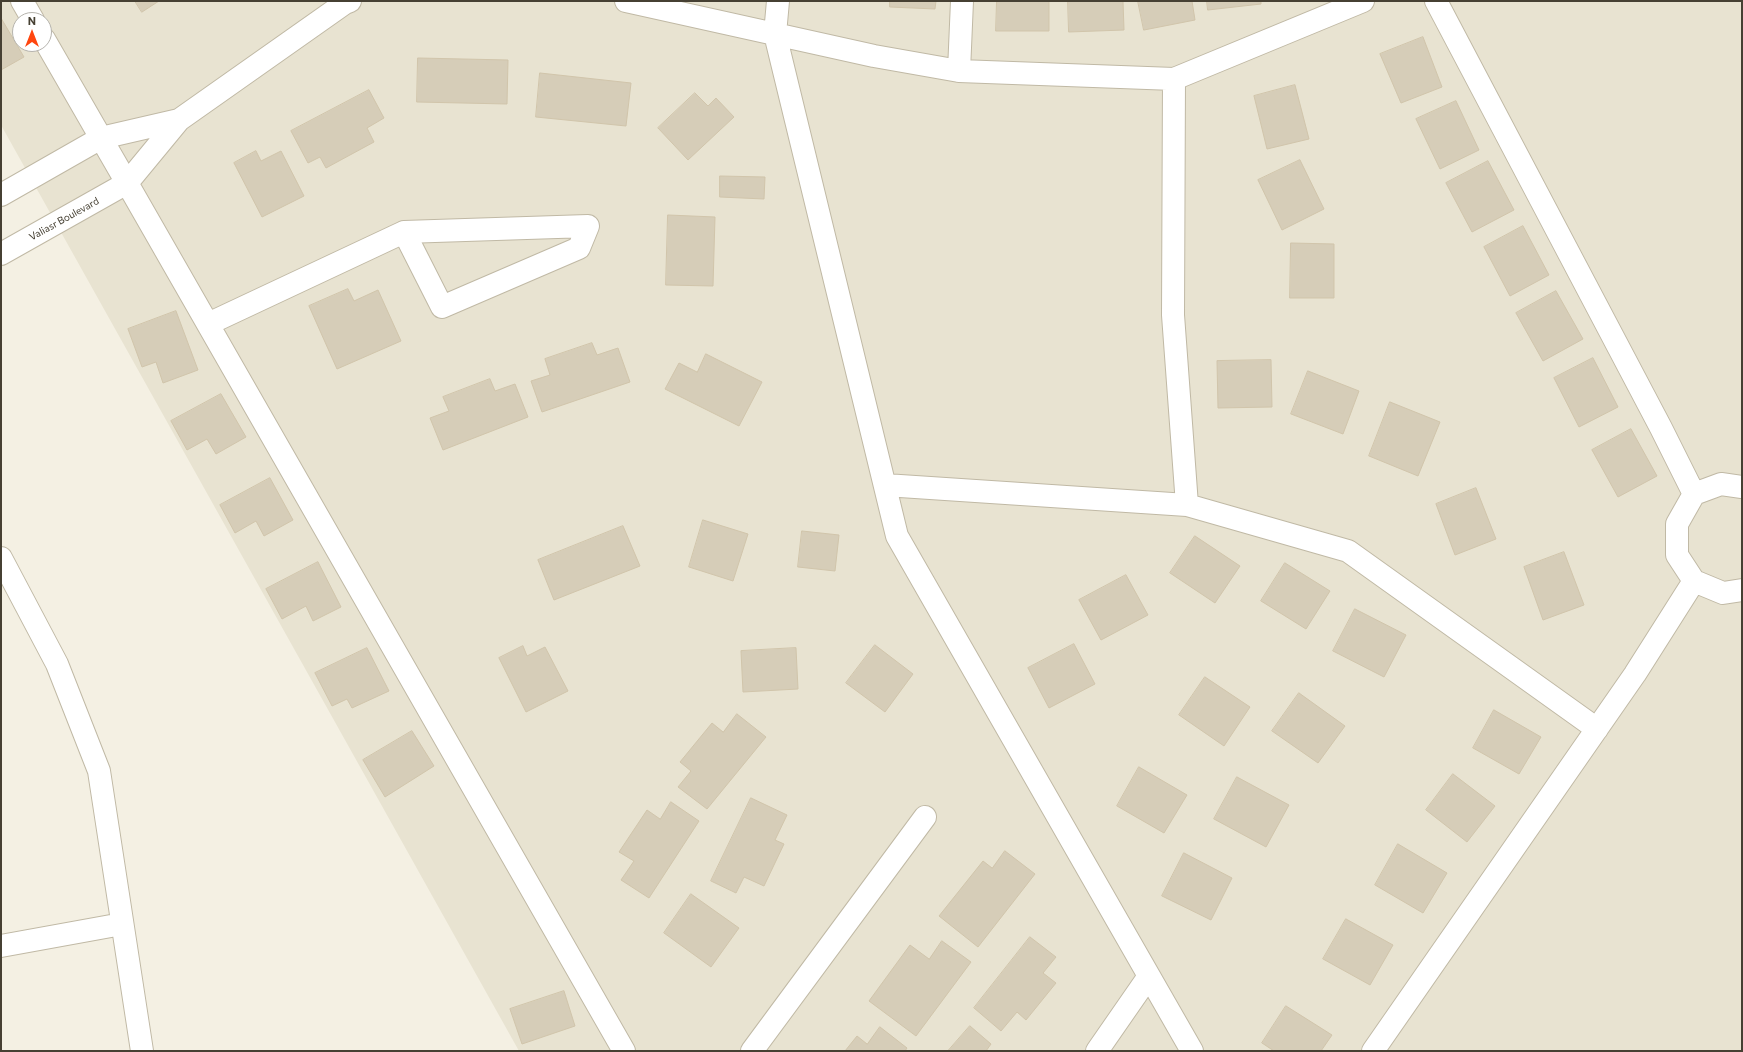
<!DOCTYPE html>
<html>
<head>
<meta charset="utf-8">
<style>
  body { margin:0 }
  #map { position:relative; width:1743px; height:1052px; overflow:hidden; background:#f4f0e3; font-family:Commissioner,sans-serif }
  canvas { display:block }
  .frame { position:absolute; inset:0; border:2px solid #464033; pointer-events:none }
  .north { position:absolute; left:12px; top:12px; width:40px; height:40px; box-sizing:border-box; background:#fff; border:1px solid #b5b3ad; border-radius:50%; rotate:0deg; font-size:11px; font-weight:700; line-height:16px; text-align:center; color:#464033 }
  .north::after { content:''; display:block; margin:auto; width:14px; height:18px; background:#ff460f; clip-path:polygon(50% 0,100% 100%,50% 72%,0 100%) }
</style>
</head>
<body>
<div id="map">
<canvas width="1743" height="1052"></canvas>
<div class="frame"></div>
<div class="north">N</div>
</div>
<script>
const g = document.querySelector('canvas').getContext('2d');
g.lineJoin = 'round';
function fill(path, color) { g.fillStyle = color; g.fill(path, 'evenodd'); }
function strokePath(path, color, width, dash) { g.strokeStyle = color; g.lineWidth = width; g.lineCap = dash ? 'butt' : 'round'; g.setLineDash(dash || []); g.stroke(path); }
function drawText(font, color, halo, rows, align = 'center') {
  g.font = font + ' Commissioner,sans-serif'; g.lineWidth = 3.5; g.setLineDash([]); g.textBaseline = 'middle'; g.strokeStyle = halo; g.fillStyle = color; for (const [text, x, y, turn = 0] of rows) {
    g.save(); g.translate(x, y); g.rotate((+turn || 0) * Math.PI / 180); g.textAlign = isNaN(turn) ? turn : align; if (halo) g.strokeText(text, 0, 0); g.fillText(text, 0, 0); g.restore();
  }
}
fill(new Path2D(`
  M 1,1 L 1742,1 L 1742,1051 L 519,1051 L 1,125 ZM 20,20 L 44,20 L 44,44 L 20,44 Z`), '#e8e3d1');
const building = new Path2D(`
  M 135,1 L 159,1 L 142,12 Z
  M 890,1 L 936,1 L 935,9 L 890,7 Z
  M 997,1 L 1049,1 L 1049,31 L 996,31 Z
  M 1068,1 L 1123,1 L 1124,30 L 1069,32 Z
  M 1138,1 L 1192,1 L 1195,20 L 1144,30 Z
  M 1207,1 L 1261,1 L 1261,4 L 1208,10 Z
  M 1,18 L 24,57 L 1,70 Z
  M 1423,37 L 1442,87 L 1401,103 L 1380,54 Z
  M 418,58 L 508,60 L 507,104 L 417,102 Z
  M 540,73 L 631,83 L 626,126 L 536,117 Z
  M 1295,85 L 1309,139 L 1267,149 L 1254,96 Z
  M 369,90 L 384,118 L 367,128 L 374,142 L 326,168 L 320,157 L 308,163 L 291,131 Z
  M 695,93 L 708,106 L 716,98 L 734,117 L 688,160 L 658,128 Z
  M 1456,101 L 1479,150 L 1440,169 L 1416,119 Z
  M 256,151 L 261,161 L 281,151 L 304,196 L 262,217 L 234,163 Z
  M 1300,160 L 1324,209 L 1282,230 L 1258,180 Z
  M 1488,161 L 1514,210 L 1472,232 L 1446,183 Z
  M 720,176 L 765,177 L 764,199 L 720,197 Z
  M 668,215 L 715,217 L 713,286 L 666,285 Z
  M 1523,226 L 1549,275 L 1510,296 L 1484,247 Z
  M 1291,243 L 1334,244 L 1334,298 L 1290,298 Z
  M 348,289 L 354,301 L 378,290 L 401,341 L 337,369 L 309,306 Z
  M 1556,291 L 1583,339 L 1543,361 L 1516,313 Z
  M 176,311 L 198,370 L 163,383 L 156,362 L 142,367 L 128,329 Z
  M 592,343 L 597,355 L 618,348 L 630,382 L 542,412 L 531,381 L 550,375 L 545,359 Z
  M 706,354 L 762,382 L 739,426 L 665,389 L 679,363 L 697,372 Z
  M 1593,358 L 1618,407 L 1579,427 L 1554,378 Z
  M 1271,360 L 1272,407 L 1218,408 L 1217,361 Z
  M 1308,371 L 1359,391 L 1343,434 L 1291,414 Z
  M 490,379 L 495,391 L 515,384 L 528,417 L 443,450 L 430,418 L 449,411 L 443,397 Z
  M 221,394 L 246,437 L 216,454 L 207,439 L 187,450 L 171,421 Z
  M 1390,402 L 1440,422 L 1418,476 L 1369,456 Z
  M 1631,429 L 1657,476 L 1618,497 L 1592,450 Z
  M 270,478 L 293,520 L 264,536 L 256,521 L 235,533 L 220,505 Z
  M 1476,488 L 1496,539 L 1455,555 L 1436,504 Z
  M 703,520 L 748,534 L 733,581 L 689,567 Z
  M 623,526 L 640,566 L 554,600 L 538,560 Z
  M 802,531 L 839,535 L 835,571 L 798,567 Z
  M 1195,536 L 1240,566 L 1215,603 L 1170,573 Z
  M 1564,552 L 1584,605 L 1543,620 L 1524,567 Z
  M 318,562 L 341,607 L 313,621 L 306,606 L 282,619 L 266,589 Z
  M 1285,563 L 1330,591 L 1306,629 L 1261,601 Z
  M 1126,575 L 1148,615 L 1101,640 L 1079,600 Z
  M 1355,609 L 1406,635 L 1384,677 L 1333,651 Z
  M 1074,644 L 1095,684 L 1049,708 L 1028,668 Z
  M 875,645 L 913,674 L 885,712 L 846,683 Z
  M 523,646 L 527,656 L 545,647 L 568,691 L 526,712 L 499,658 Z
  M 367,648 L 389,691 L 352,708 L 347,699 L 332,706 L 315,673 Z
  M 796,648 L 798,689 L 743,692 L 741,651 Z
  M 1205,677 L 1250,707 L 1224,746 L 1179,715 Z
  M 1299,693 L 1345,726 L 1318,763 L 1272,731 Z
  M 1494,710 L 1541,737 L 1519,774 L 1473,748 Z
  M 737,714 L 766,737 L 707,809 L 678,787 L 691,771 L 680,762 L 712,723 L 723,732 Z
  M 412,731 L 434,766 L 385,797 L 363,760 Z
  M 1139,767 L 1187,795 L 1164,833 L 1117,806 Z
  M 1453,774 L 1495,806 L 1467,842 L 1426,810 Z
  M 1237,777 L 1289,805 L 1266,847 L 1214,819 Z
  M 751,798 L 787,815 L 775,840 L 784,844 L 764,886 L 744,877 L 736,893 L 711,881 Z
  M 671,802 L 699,821 L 649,898 L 621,880 L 634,861 L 619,852 L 647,810 L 660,819 Z
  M 1398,844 L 1447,873 L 1423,913 L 1375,885 Z
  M 1005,851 L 1035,874 L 978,947 L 939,916 L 983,861 L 992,868 Z
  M 1184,853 L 1232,878 L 1211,920 L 1162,896 Z
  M 691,894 L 739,928 L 711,967 L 664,933 Z
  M 1346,919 L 1393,945 L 1370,985 L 1323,959 Z
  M 1030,937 L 1056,957 L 1043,973 L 1056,983 L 1026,1020 L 1017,1012 L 1001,1031 L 974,1008 Z
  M 942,941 L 971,962 L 916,1036 L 869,1001 L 910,945 L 929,959 Z
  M 564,991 L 575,1026 L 522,1044 L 510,1009 Z
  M 1286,1006 L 1332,1035 L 1321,1051 L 1274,1051 L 1262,1043 Z
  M 970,1026 L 991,1044 L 986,1051 L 948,1051 Z
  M 880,1027 L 907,1048 L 905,1051 L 845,1051 L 857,1036 L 867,1044 Z`);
fill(building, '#d6cdb8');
strokePath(building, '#d1c5ab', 1);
const minor = new Path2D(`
  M 22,1 L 33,20
  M 350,1 L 345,3 L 179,120 L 127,183 L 624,1051
  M 626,1 L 874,56 L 959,71 L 1174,79 L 1363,1
  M 778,1 L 775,34 L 897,536 L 1192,1051
  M 1436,1 L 1661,428 L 1694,494
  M 44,39 L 101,138 L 179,120
  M 959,71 L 962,1
  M 1174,79 L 1173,315 L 1187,505
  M 208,324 L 404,232 L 588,226 L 579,248 L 442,307 L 404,232
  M 885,485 L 1187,505 L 1348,551 L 1597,729
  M 1742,487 L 1721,484 L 1694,494 L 1677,524 L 1677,555 L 1694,581 L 1723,593 L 1742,590
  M 1,558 L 57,664 L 99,771 L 142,1051
  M 1,946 L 122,924
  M 752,1051 L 925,817
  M 1097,1051 L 1149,976
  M 1373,1051 L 1635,674 L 1694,581`);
const tertiary = new Path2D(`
  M 1,195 L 101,138 L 127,183 L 1,254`);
strokePath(minor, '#c0b9a5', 24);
strokePath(tertiary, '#c0b9a5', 24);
strokePath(minor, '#fff', 22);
strokePath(tertiary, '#fff', 22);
drawText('10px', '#464033', '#fff', [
  ["Valiasr Boulevard",64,219,-29]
]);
</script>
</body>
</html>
